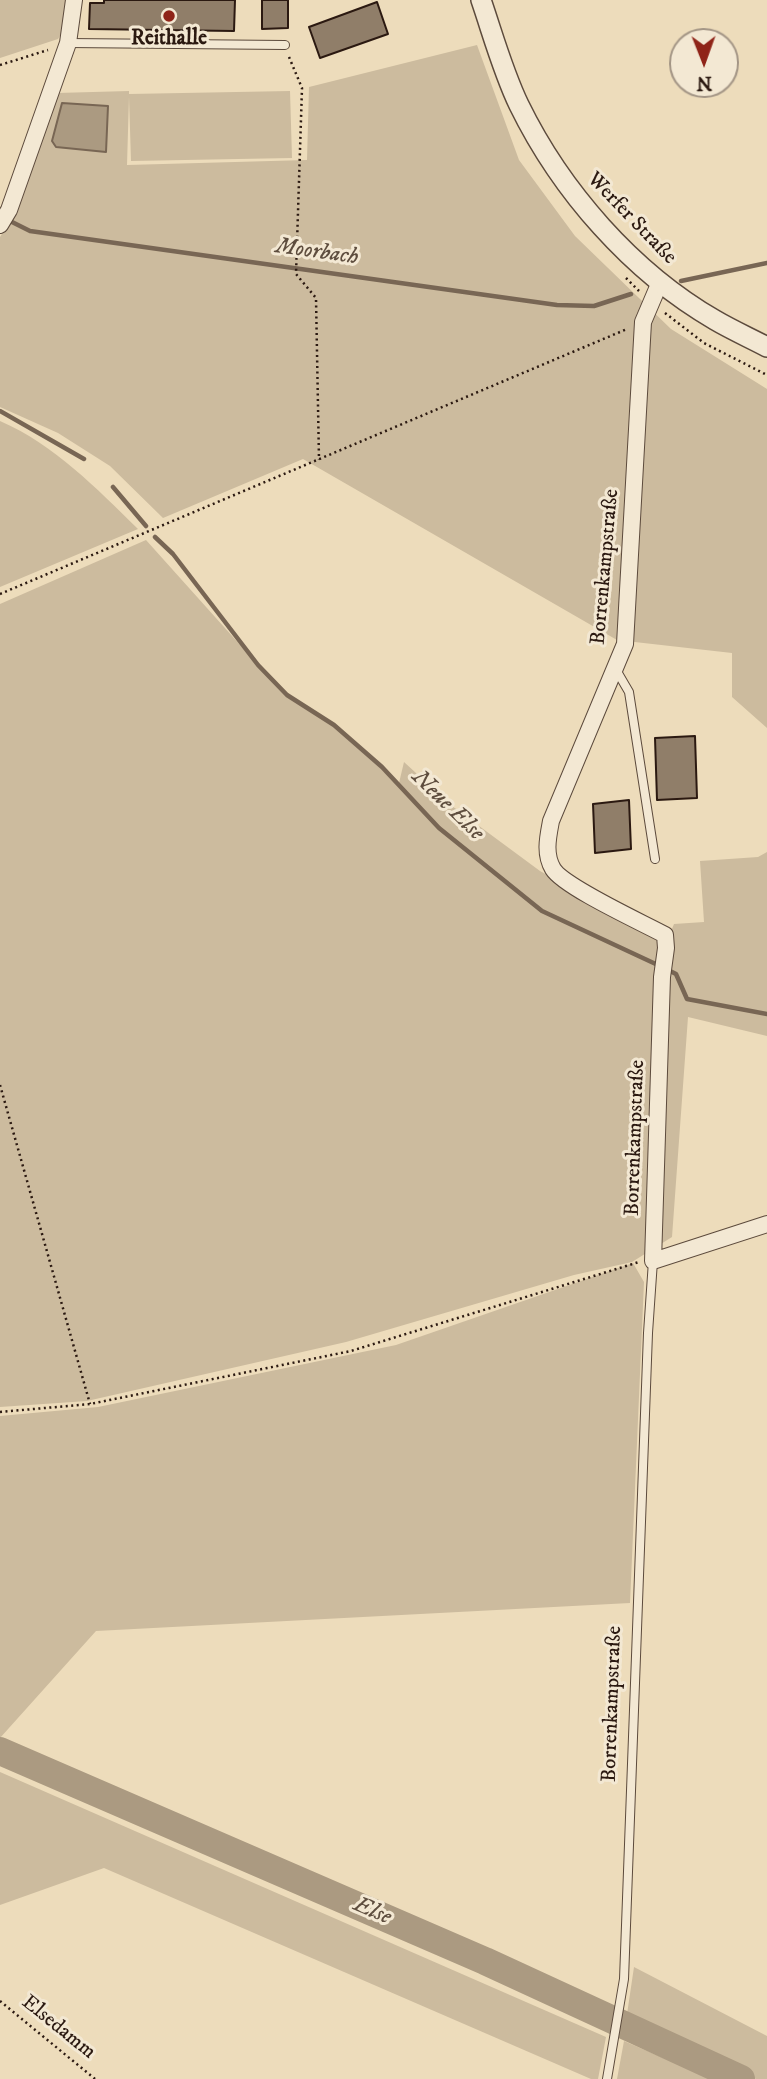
<!DOCTYPE html>
<html>
<head>
<meta charset="utf-8">
<style>
  body { margin:0 }
  #map { position:relative; width:767px; height:2079px; overflow:hidden; background:#eddcbb; font-family:"IM FELL DW Pica",serif }
  canvas { display:block }
  .north { position:absolute; left:669px; top:28px; width:70px; height:70px; box-sizing:border-box; background:#f3e8d3; border:2px solid #a39585; border-radius:50%; rotate:179deg; font-size:19px; font-weight:700; line-height:28px; text-align:center; color:#2b1911 }
  .north::after { content:''; display:block; margin:auto; width:24px; height:32px; background:#8f2418; clip-path:polygon(50% 0,100% 100%,50% 72%,0 100%) }
</style>
</head>
<body>
<div id="map">
<canvas width="767" height="2079"></canvas>
<div class="north">N</div>
</div>
<script>
const g = document.querySelector('canvas').getContext('2d');
g.lineJoin = 'round';
function fill(path, color) { g.fillStyle = color; g.fill(path, 'evenodd'); }
function strokePath(path, color, width, dash) { g.strokeStyle = color; g.lineWidth = width; g.lineCap = dash ? 'butt' : 'round'; g.setLineDash(dash || []); g.stroke(path); }
function drawText(font, color, halo, rows, align = 'center') {
  g.font = font + ' "IM FELL DW Pica",serif'; g.lineWidth = 6; g.setLineDash([]); g.textBaseline = 'middle'; g.strokeStyle = halo; g.fillStyle = color; for (const [text, x, y, turn = 0] of rows) {
    g.save(); g.translate(x, y); g.rotate((+turn || 0) * Math.PI / 180); g.textAlign = isNaN(turn) ? turn : align; if (halo) g.strokeText(text, 0, 0); g.fillText(text, 0, 0); g.restore();
  }
}
fill(new Path2D(`
  M 0,0 L 67,0 L 63,31 L 58,39 L 0,58 Z
  M 477,45 L 519,160 L 575,236 L 671,329 L 767,389 L 767,728 L 732,697 L 732,653 L 617,640 L 303,459 L 163,518 L 110,466 L 58,433 L 0,407 L 0,237 L 18,209 L 57,93 L 129,91 L 129,94 L 290,91 L 292,158 L 131,161 L 129,97 L 127,165 L 307,160 L 309,87 Z
  M 0,421 C 55,445 96,488 138,529 L 0,587 Z
  M 146,540 L 285,695 L 333,724 L 399,783 L 404,762 L 452,806 L 540,871 L 667,941 L 674,924 L 704,922 L 700,861 L 758,857 L 767,852 L 767,1036 L 688,1017 L 672,1237 L 632,1262 L 574,1275 L 346,1342 L 87,1401 L 0,1407 L 0,604 Z
  M 633,1263 L 644,1282 L 630,1603 L 96,1631 L 0,1738 L 0,1416 L 98,1407 L 396,1345 Z
  M 0,1772 L 606,2037 L 598,2079 L 591,2079 L 104,1868 L 0,1905 Z
  M 634,1967 L 767,2036 L 767,2079 L 756,2079 L 626,2021 Z
  M 624,2041 L 712,2079 L 617,2079 Z`), '#ccbb9e');
const water = new Path2D(`
  M 62,103 L 108,106 L 106,152 L 56,147 L 52,141 Z`);
fill(water, '#ab9a81');
strokePath(water, '#786654', 2);
strokePath(new Path2D(`
  M 8,220 L 30,231 L 557,305 L 594,306 L 631,294
  M 681,281 L 767,263
  M 0,411 L 84,459
  M 113,487 L 146,526
  M 155,537 L 173,554 L 258,665 L 287,695 L 334,725 L 382,767 L 439,828 L 542,911 L 660,966
  M 668,970 L 676,974 L 687,999 L 767,1014`), '#786654', 4.5);
strokePath(new Path2D(`
  M 0,1751 L 485,1961 L 741,2079`), '#ab9a81', 28);
const building = new Path2D(`
  M 104,0 L 235,0 L 234,31 L 89,29 L 90,3 L 104,3 Z
  M 262,0 L 288,0 L 288,28 L 262,29 Z
  M 377,2 L 388,34 L 320,58 L 309,27 Z
  M 695,736 L 697,798 L 657,800 L 655,738 Z
  M 629,800 L 631,849 L 595,853 L 593,804 Z`);
fill(building, '#907e69');
strokePath(building, '#2b1911', 2);
const service = new Path2D(`
  M 68,43 L 285,45
  M 615,668 L 629,692 L 655,859
  M 607,2079 L 624,1979 L 648,1333 L 653,1261`);
const minor = new Path2D(`
  M 0,225 L 9,210 L 68,43 L 74,0
  M 660,282 L 643,322 L 625,644 L 551,821 C 548,837 544,854 553,869 C 564,887 643,923 665,935 L 666,948 L 662,977 L 653,1261 L 767,1224`);
const tertiary = new Path2D(`
  M 481,0 C 493,35 503,72 519,105 C 561,191 632,272 715,320 C 732,330 750,338 767,347`);
strokePath(service, '#5c4a3c', 10);
strokePath(minor, '#5c4a3c', 18);
strokePath(tertiary, '#5c4a3c', 22);
strokePath(new Path2D(`
  M 289,57 L 302,88 L 296,274 L 316,298 L 319,460
  M 0,65 L 48,50
  M 626,278 L 639,291
  M 665,313 L 704,343 L 767,375
  M 0,594 L 627,329
  M 0,1085 L 90,1404
  M 0,1412 L 90,1404 L 351,1351 L 639,1262
  M 0,2001 L 95,2079`), '#2b1911', 2.5, [2, 3.5]);
strokePath(service, '#f3e8d3', 8);
strokePath(minor, '#f3e8d3', 16);
strokePath(tertiary, '#f3e8d3', 19);
for (const [x, y, r, color] of [
  [169,16,7,"#8f2418"]
]) { const dot = new Path2D(); dot.arc(x, y, r, 0, 2 * Math.PI); g.fillStyle = color; g.fill(dot); strokePath(dot, '#f3e8d3', 2.5); }
drawText('bold 21px', '#2b1911', '#f3e8d3', [
  ["Reithalle",169,40]
]);
drawText('21px', '#2b1911', '#f3e8d3', [
  ["Werfer Straße",631,219,46],
  ["Borrenkampstraße",606,567,-85],
  ["Borrenkampstraße",636,1138,-88],
  ["Borrenkampstraße",613,1704,-88],
  ["Elsedamm",58,2028,39]
]);
drawText('italic 23px', '#5e4d3e', '#f3e8d3', [
  ["Moorbach",317,253,8],
  ["Neue Else",447,806,44],
  ["Else",372,1912,23]
]);
</script>
</body>
</html>
